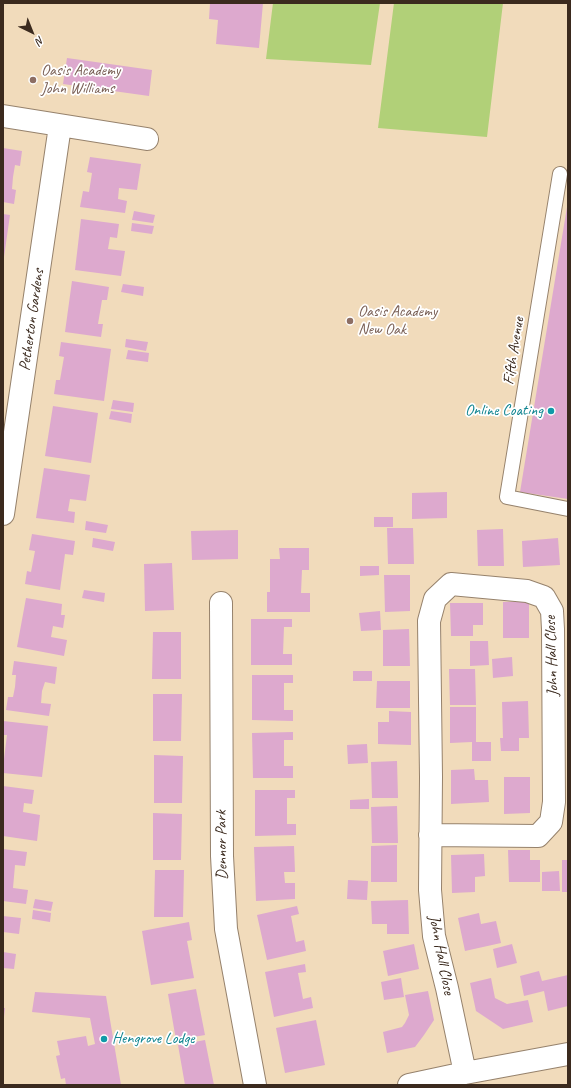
<!DOCTYPE html>
<html>
<head>
<meta charset="utf-8">
<style>
  body { margin:0 }
  #map { position:relative; width:571px; height:1088px; overflow:hidden; background:#f1dbbb; font-family:Caveat,sans-serif }
  canvas { display:block }
  .frame { position:absolute; inset:0; border:4px solid #3b2a1e; pointer-events:none }
  .north { position:absolute; left:12px; top:12px; width:40px; height:40px; -webkit-text-stroke:3px #fff; paint-order:stroke; rotate:137deg; font-size:11px; font-weight:700; line-height:16px; text-align:center; color:#3b2a1e }
  .north::after { content:''; display:block; margin:auto; width:14px; height:18px; background:#3b2a1e; clip-path:polygon(50% 0,100% 100%,50% 72%,0 100%) }
</style>
</head>
<body>
<div id="map">
<canvas width="571" height="1088"></canvas>
<div class="frame"></div>
<div class="north">N</div>
</div>
<script>
const g = document.querySelector('canvas').getContext('2d');
g.lineJoin = 'round';
function fill(path, color) { g.fillStyle = color; g.fill(path, 'evenodd'); }
function strokePath(path, color, width, dash) { g.strokeStyle = color; g.lineWidth = width; g.lineCap = dash ? 'butt' : 'round'; g.setLineDash(dash || []); g.stroke(path); }
function drawText(font, color, halo, rows, align = 'center') {
  g.font = font + ' Caveat,sans-serif'; g.lineWidth = 3.5; g.setLineDash([]); g.textBaseline = 'middle'; g.strokeStyle = halo; g.fillStyle = color; for (const [text, x, y, turn = 0] of rows) {
    g.save(); g.translate(x, y); g.rotate((+turn || 0) * Math.PI / 180); g.textAlign = isNaN(turn) ? turn : align; if (halo) g.strokeText(text, 0, 0); g.fillText(text, 0, 0); g.restore();
  }
}
fill(new Path2D(`
  M 273,3 L 380,3 L 371,65 L 266,59 Z
  M 394,3 L 503,3 L 487,137 L 378,128 Z`), '#b1d078');
fill(new Path2D(`
  M 210,3 L 263,3 L 259,48 L 216,44 L 218,20 L 209,19 Z
  M 67,58 L 152,70 L 149,96 L 63,84 Z
  M 3,148 L 22,151 L 20,166 L 15,165 L 13,177 L 12,189 L 16,190 L 14,204 L 3,202 Z
  M 90,157 L 141,164 L 137,190 L 119,188 L 118,199 L 127,201 L 125,213 L 80,207 L 83,191 L 89,192 L 92,173 L 87,172 Z
  M 567,207 L 568,207 L 568,499 L 520,492 Z
  M 134,211 L 155,215 L 153,223 L 132,220 Z
  M 3,214 L 10,215 L 4,257 L 3,257 Z
  M 81,219 L 119,224 L 117,238 L 110,237 L 108,249 L 125,251 L 121,276 L 75,270 Z
  M 132,223 L 154,226 L 152,234 L 131,231 Z
  M 72,281 L 109,287 L 107,300 L 102,300 L 98,324 L 103,324 L 101,337 L 65,332 Z
  M 123,284 L 144,287 L 143,296 L 121,292 Z
  M 126,339 L 148,342 L 146,351 L 125,347 Z
  M 61,342 L 111,349 L 104,401 L 54,394 L 56,380 L 60,380 L 64,357 L 59,356 Z
  M 128,350 L 149,353 L 148,362 L 126,359 Z
  M 113,400 L 134,403 L 133,412 L 111,409 Z
  M 53,406 L 98,413 L 91,463 L 45,456 Z
  M 111,411 L 132,414 L 131,423 L 109,419 Z
  M 44,468 L 90,475 L 86,501 L 70,499 L 68,511 L 75,512 L 74,523 L 36,518 Z
  M 447,492 L 447,518 L 412,519 L 412,493 Z
  M 374,517 L 393,517 L 393,527 L 374,527 Z
  M 86,521 L 108,525 L 106,533 L 85,530 Z
  M 387,528 L 413,528 L 414,564 L 388,564 Z
  M 503,529 L 504,566 L 478,566 L 477,530 Z
  M 238,530 L 238,559 L 192,560 L 191,531 Z
  M 32,534 L 75,541 L 73,555 L 65,554 L 60,590 L 25,584 L 27,571 L 31,572 L 35,551 L 29,550 Z
  M 93,538 L 115,542 L 113,551 L 92,547 Z
  M 558,538 L 560,565 L 523,567 L 522,541 Z
  M 279,548 L 309,548 L 309,570 L 302,570 L 301,593 L 310,593 L 310,612 L 267,612 L 267,592 L 270,592 L 270,559 L 280,559 Z
  M 172,563 L 174,610 L 145,611 L 144,564 Z
  M 360,566 L 379,566 L 379,575 L 360,576 Z
  M 384,575 L 410,575 L 410,611 L 385,612 Z
  M 84,590 L 105,593 L 104,602 L 82,598 Z
  M 26,598 L 62,604 L 61,615 L 65,615 L 63,628 L 53,626 L 51,637 L 67,640 L 64,656 L 17,647 Z
  M 529,601 L 529,638 L 503,638 L 503,602 Z
  M 450,603 L 483,603 L 483,625 L 473,625 L 473,636 L 451,636 Z
  M 380,611 L 381,630 L 361,631 L 359,613 Z
  M 251,619 L 292,619 L 292,627 L 284,627 L 283,654 L 292,654 L 292,665 L 251,665 Z
  M 409,629 L 410,666 L 383,666 L 383,630 Z
  M 153,632 L 181,632 L 181,679 L 152,679 Z
  M 470,641 L 488,641 L 489,665 L 470,666 Z
  M 512,657 L 513,676 L 493,678 L 492,659 Z
  M 14,661 L 57,667 L 55,684 L 45,682 L 42,691 L 41,703 L 51,704 L 49,716 L 6,710 L 8,697 L 13,697 L 15,687 L 16,675 L 12,675 Z
  M 449,669 L 475,669 L 476,705 L 450,705 Z
  M 353,671 L 372,671 L 372,681 L 353,681 Z
  M 252,675 L 293,675 L 293,683 L 284,683 L 284,710 L 293,710 L 293,721 L 252,720 Z
  M 377,681 L 410,681 L 410,708 L 376,708 Z
  M 153,694 L 182,694 L 181,741 L 153,741 Z
  M 528,701 L 529,738 L 519,738 L 519,751 L 501,751 L 500,738 L 503,738 L 502,702 Z
  M 450,707 L 476,707 L 476,742 L 491,742 L 491,761 L 472,761 L 472,742 L 450,743 Z
  M 389,711 L 411,712 L 411,745 L 378,744 L 378,722 L 389,722 Z
  M 3,721 L 48,726 L 42,777 L 3,773 L 3,759 L 4,759 L 7,735 L 3,735 Z
  M 293,732 L 293,740 L 284,740 L 284,766 L 293,766 L 293,778 L 253,778 L 252,733 Z
  M 367,744 L 368,763 L 348,764 L 347,745 Z
  M 154,755 L 183,756 L 182,803 L 154,803 Z
  M 397,761 L 398,798 L 372,798 L 371,762 Z
  M 474,769 L 475,780 L 488,780 L 489,802 L 451,804 L 451,770 Z
  M 504,777 L 530,777 L 530,813 L 504,814 Z
  M 3,786 L 34,790 L 32,804 L 24,803 L 23,812 L 40,815 L 37,841 L 3,836 Z
  M 255,790 L 295,790 L 295,798 L 287,798 L 287,824 L 296,824 L 296,835 L 255,836 Z
  M 369,799 L 369,809 L 350,809 L 350,800 Z
  M 397,806 L 398,843 L 372,843 L 371,807 Z
  M 153,813 L 182,814 L 181,860 L 153,860 Z
  M 397,845 L 397,882 L 371,882 L 371,846 Z
  M 294,846 L 295,872 L 284,872 L 285,883 L 295,883 L 295,899 L 256,901 L 254,847 Z
  M 3,849 L 27,852 L 25,866 L 15,865 L 13,888 L 28,890 L 26,904 L 3,901 Z
  M 508,850 L 530,850 L 530,860 L 540,860 L 540,882 L 509,882 Z
  M 484,854 L 485,876 L 475,877 L 475,892 L 452,893 L 451,855 Z
  M 562,860 L 568,860 L 568,892 L 562,892 Z
  M 155,870 L 184,870 L 183,917 L 154,917 Z
  M 559,871 L 560,891 L 542,891 L 542,872 Z
  M 348,880 L 368,881 L 367,900 L 347,899 Z
  M 35,899 L 53,902 L 51,911 L 33,908 Z
  M 408,900 L 409,934 L 387,934 L 387,924 L 372,924 L 371,901 Z
  M 297,906 L 299,914 L 291,916 L 296,942 L 304,940 L 306,951 L 267,960 L 257,915 Z
  M 33,910 L 51,913 L 50,922 L 32,919 Z
  M 479,913 L 481,924 L 496,921 L 501,943 L 465,951 L 458,918 Z
  M 3,916 L 21,918 L 19,934 L 3,932 Z
  M 189,922 L 192,940 L 187,941 L 194,978 L 151,985 L 142,931 Z
  M 414,944 L 419,969 L 388,976 L 383,951 Z
  M 512,944 L 517,963 L 497,968 L 493,949 Z
  M 3,952 L 16,954 L 14,969 L 3,968 Z
  M 305,964 L 306,972 L 298,973 L 303,999 L 311,997 L 313,1008 L 274,1017 L 265,972 Z
  M 539,971 L 542,981 L 568,975 L 568,1006 L 548,1011 L 544,991 L 524,996 L 520,976 Z
  M 401,978 L 404,997 L 384,1000 L 381,982 Z
  M 491,978 L 495,998 L 507,1004 L 528,1000 L 533,1022 L 503,1029 L 476,1011 L 470,983 Z
  M 196,989 L 205,1035 L 176,1040 L 168,994 Z
  M 428,991 L 434,1020 L 424,1035 L 415,1047 L 387,1053 L 383,1032 L 402,1027 L 405,1023 L 409,1015 L 405,995 Z
  M 35,992 L 106,996 L 121,1085 L 66,1085 L 65,1078 L 61,1079 L 56,1056 L 60,1055 L 57,1041 L 86,1036 L 88,1046 L 95,1044 L 90,1018 L 32,1012 Z
  M 3,1008 L 5,1008 L 4,1017 L 3,1017 Z
  M 316,1020 L 325,1065 L 285,1073 L 276,1028 Z
  M 205,1040 L 214,1085 L 185,1085 L 178,1045 Z`), '#dda9ce');
const lane = new Path2D(`
  M 560,174 L 507,497 L 568,509`);
const street = new Path2D(`
  M 3,116 L 147,139
  M 3,514 L 60,126
  M 221,603 L 222,856 L 226,929 L 255,1085
  M 430,835 L 538,836 L 551,822 L 554,802 L 553,629 L 552,611 L 544,597 L 527,591 L 451,584 L 435,599 L 429,621 L 431,777 L 430,890 L 434,936 L 447,988 L 465,1073
  M 409,1085 L 465,1073 L 568,1054`);
strokePath(lane, '#96826c', 16);
strokePath(street, '#96826c', 24);
strokePath(lane, '#fff', 14);
strokePath(street, '#fff', 22);
for (const [x, y, r, color] of [
  [33,80,4,"#8d6e63"],
  [350,321,4,"#8d6e63"],
  [551,411,4,"#0f9aa8"],
  [104,1039,4,"#0f9aa8"]
]) { const dot = new Path2D(); dot.arc(x, y, r, 0, 2 * Math.PI); g.fillStyle = color; g.fill(dot); strokePath(dot, '#fff', 1.5); }
drawText('16px', '#785e54', '#fff', [
  ["Oasis Academy",41,71],
  ["John Williams",41,89],
  ["Oasis Academy",358,312],
  ["New Oak",358,330]
], 'left');
drawText('16px', '#3b2a1e', '#fff', [
  ["Petherton Gardens",32,320,-82],
  ["Fifth Avenue",514,351,-81],
  ["John Hall Close",552,656,-92],
  ["Dennor Park",222,845,-91],
  ["John Hall Close",441,955,79]
]);
drawText('16px', '#0d838f', '#fff', [
  ["Online Coating",543,411],
  ["Hengrove Lodge",112,1039,"left"]
], 'right');
</script>
</body>
</html>
